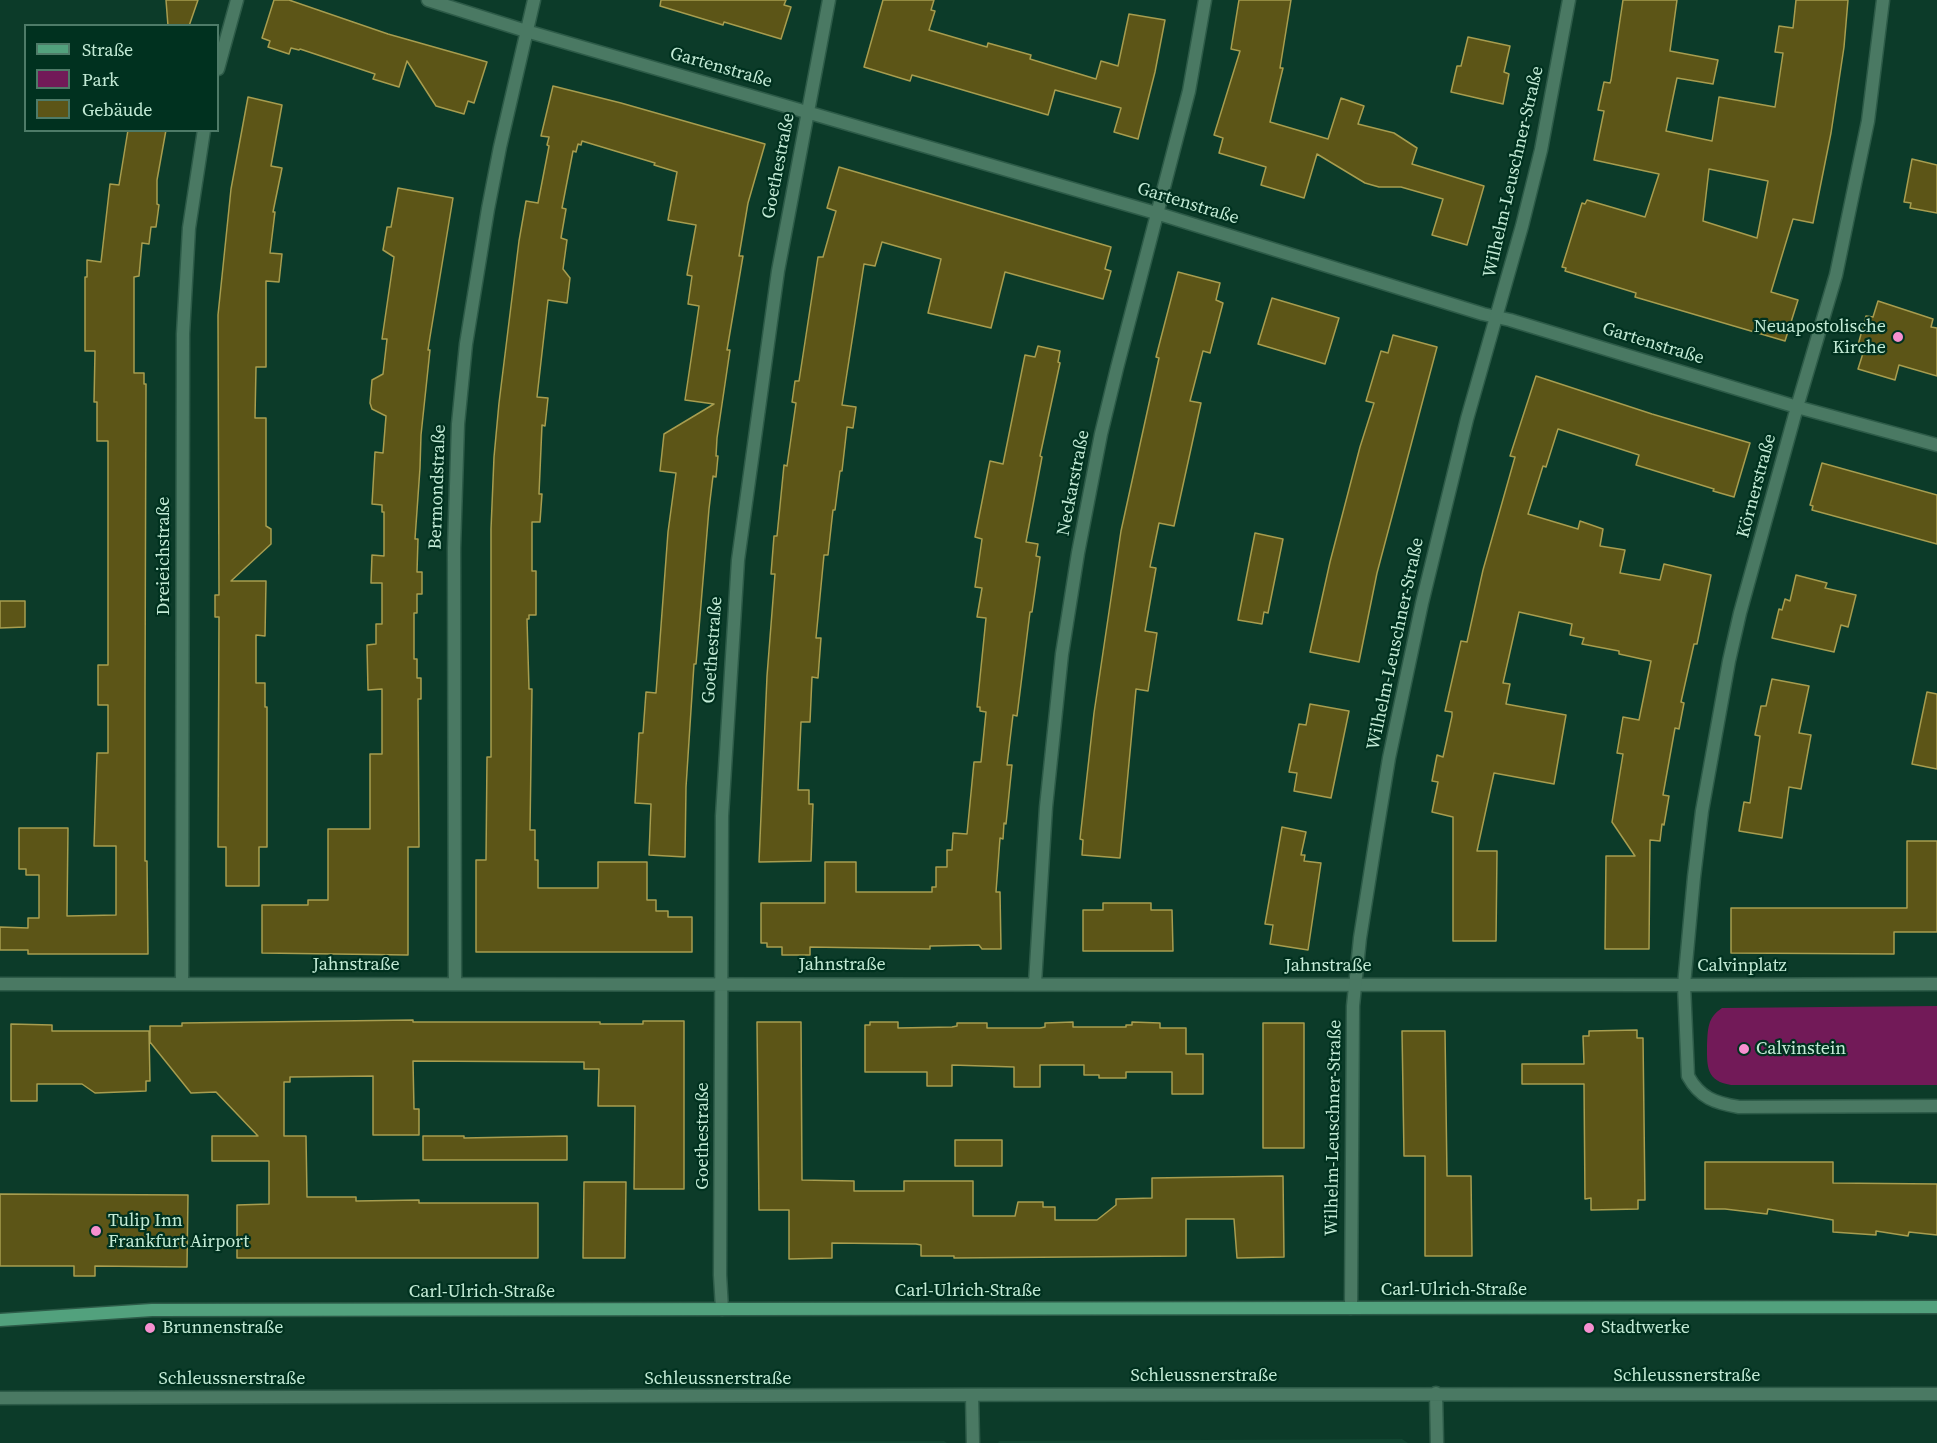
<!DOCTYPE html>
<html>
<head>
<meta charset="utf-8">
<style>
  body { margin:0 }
  #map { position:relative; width:1937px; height:1443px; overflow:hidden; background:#0c3b29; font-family:"Source Serif 4",serif }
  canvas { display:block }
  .legend { position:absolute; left:24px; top:24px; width:195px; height:108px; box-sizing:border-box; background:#00311f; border:2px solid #4e7b68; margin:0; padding:8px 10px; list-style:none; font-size:18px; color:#c3ebd6 }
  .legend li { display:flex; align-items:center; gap:12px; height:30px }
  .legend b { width:30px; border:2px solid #4e7b68 }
</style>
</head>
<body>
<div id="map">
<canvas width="1937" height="1443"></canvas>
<ul class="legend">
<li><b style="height:8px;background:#52a17d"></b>Straße</li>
<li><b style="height:16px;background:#721a58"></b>Park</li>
<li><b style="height:16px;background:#5c5517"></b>Gebäude</li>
</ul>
</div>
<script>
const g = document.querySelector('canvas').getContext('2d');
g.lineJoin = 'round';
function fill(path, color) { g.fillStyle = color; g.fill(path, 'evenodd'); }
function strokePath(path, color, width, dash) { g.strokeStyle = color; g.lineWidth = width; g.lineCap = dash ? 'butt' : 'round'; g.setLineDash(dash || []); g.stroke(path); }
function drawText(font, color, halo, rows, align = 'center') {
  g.font = font + ' "Source Serif 4",serif'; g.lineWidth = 4.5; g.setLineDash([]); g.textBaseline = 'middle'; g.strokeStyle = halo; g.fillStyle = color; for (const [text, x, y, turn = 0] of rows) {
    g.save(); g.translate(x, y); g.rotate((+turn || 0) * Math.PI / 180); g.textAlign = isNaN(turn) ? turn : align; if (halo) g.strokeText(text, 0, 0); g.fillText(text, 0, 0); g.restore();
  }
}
fill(new Path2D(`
  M 1402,1439 L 1408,1443 L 998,1443 L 999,1441 Z
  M 944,1441 L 947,1443 L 472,1443 Z`), '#124732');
fill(new Path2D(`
  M 1937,1006 L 1937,1085 L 1731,1085 C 1706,1081 1707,1066 1707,1046 C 1708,1029 1707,1018 1722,1008 Z`), '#721a58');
const building = new Path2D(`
  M 166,0 L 198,0 L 189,26 L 168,26 Z
  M 274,0 L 289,0 L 388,34 L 487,62 L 474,103 L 468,101 L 464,114 L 436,106 L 407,61 L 399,87 L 373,79 L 375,74 L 300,49 L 299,50 L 291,48 L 289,54 L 268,47 L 270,41 L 262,38 Z
  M 661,0 L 786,0 L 784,5 L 791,7 L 781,39 L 724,22 L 723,25 L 660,6 Z
  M 883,0 L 934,0 L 931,10 L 935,11 L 929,30 L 987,47 L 988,43 L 1031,55 L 1030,59 L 1096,79 L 1101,61 L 1118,66 L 1129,14 L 1165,20 L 1155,72 L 1138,139 L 1114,132 L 1121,108 L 1055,90 L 1048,115 L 912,75 L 910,81 L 864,67 Z
  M 1239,0 L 1291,0 L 1280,68 L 1283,68 L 1270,122 L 1328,139 L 1341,98 L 1364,106 L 1358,124 L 1394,133 L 1417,148 L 1412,164 L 1484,186 L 1467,245 L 1432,235 L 1443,199 L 1401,187 L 1379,187 L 1365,183 L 1317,154 L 1304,198 L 1261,185 L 1266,167 L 1219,153 L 1223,138 L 1214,135 L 1240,51 L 1231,49 Z
  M 1623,0 L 1677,0 L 1670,51 L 1718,60 L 1713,84 L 1677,78 L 1666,131 L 1712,141 L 1719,97 L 1775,107 L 1783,53 L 1775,52 L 1779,26 L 1793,28 L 1796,0 L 1848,0 L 1844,47 L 1831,133 L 1813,223 L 1793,219 L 1771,292 L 1798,300 L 1785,341 L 1635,297 L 1636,293 L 1565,271 L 1566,268 L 1562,267 L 1582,203 L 1585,204 L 1587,200 L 1645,217 L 1659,174 L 1594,160 L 1604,111 L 1598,110 L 1604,82 L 1610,83 L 1611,80 ZM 1709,169 L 1768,181 L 1757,238 L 1703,221 Z
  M 1468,37 L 1510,46 L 1504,72 L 1509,74 L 1503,104 L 1451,92 L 1457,66 L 1461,66 Z
  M 553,86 L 621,103 L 765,144 L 748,203 L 739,256 L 743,256 L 727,350 L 730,350 L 717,438 L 716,456 L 718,456 L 716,477 L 713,476 L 709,509 L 696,664 L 694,664 L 686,787 L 685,857 L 649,855 L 651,804 L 635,803 L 639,733 L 643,733 L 646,692 L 656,693 L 668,532 L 676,473 L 660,471 L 664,434 L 714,404 L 685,400 L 699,306 L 688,304 L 692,276 L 687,275 L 696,225 L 668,220 L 677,172 L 654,165 L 655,163 L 582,141 L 581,145 L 578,144 L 576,152 L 573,151 L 562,208 L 566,209 L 561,238 L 567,240 L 563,269 L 570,278 L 567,303 L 548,300 L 537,397 L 548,398 L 545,426 L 542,425 L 539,494 L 542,494 L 540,522 L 532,522 L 532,571 L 536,571 L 536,615 L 529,615 L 529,619 L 527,619 L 529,689 L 532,689 L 530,830 L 535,830 L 535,860 L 538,860 L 538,888 L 598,888 L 598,862 L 647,862 L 647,900 L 656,900 L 656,911 L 668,911 L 668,917 L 692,917 L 692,952 L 476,952 L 476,860 L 486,860 L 487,757 L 491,757 L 491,529 L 494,457 L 499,403 L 519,241 L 526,201 L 538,203 L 549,146 L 547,145 L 549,137 L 541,136 Z
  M 248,97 L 282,105 L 271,166 L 282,168 L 273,212 L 275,212 L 270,253 L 282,254 L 279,282 L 266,281 L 266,367 L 256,367 L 255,418 L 266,418 L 266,526 L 271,529 L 271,544 L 231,581 L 266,581 L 265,636 L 256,635 L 256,683 L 265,683 L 265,707 L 267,707 L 267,847 L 259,847 L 259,886 L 226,886 L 226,847 L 218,847 L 219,617 L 215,617 L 215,595 L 219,595 L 218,315 L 231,189 Z
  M 128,130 L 166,130 L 157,180 L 157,204 L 159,205 L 156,227 L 151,227 L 149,244 L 142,243 L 139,276 L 134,277 L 134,373 L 144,373 L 144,384 L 146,384 L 145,692 L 145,861 L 147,861 L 148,954 L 28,954 L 28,950 L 0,950 L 0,927 L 28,928 L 28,918 L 39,918 L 39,875 L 26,875 L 26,869 L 19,869 L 19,828 L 68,828 L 67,916 L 116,915 L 116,846 L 94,846 L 97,753 L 108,753 L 108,705 L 98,705 L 98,665 L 108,665 L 108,441 L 97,441 L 97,402 L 94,402 L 95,351 L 85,351 L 85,277 L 87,277 L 87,260 L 101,262 L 110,184 L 119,185 Z
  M 1912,159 L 1937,165 L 1937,213 L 1910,208 L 1911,203 L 1904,202 Z
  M 839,167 L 1111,247 L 1105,269 L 1111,271 L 1103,299 L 1005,272 L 991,328 L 928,313 L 941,259 L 882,242 L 875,266 L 864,264 L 842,405 L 856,407 L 853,428 L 847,427 L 842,471 L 840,471 L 835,510 L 833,510 L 828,555 L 824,555 L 816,638 L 821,638 L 818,678 L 812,677 L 810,722 L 801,722 L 798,790 L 809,790 L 809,804 L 813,804 L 811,861 L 759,862 L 767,676 L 775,574 L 771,574 L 774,536 L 777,536 L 784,465 L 787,466 L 796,403 L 792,402 L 795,381 L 799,381 L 818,257 L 823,257 L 836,211 L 827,208 Z
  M 398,188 L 453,198 L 430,337 L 428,350 L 430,350 L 421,435 L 420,468 L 415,539 L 418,539 L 417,572 L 422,572 L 422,594 L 417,594 L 417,613 L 414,613 L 414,659 L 417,659 L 417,678 L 421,678 L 421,699 L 418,699 L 419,847 L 408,847 L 408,955 L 262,953 L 262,905 L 308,905 L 308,900 L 328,900 L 328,829 L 370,829 L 370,754 L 382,754 L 382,689 L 368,690 L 367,645 L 376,644 L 376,624 L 382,624 L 382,583 L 371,583 L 372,555 L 384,556 L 384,512 L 382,512 L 382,505 L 372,504 L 375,452 L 383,453 L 386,416 L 372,409 L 370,403 L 372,380 L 383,374 L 387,339 L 382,339 L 394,257 L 383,250 L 387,227 L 391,227 Z
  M 1178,272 L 1220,283 L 1216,300 L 1223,303 L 1210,353 L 1203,351 L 1190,401 L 1201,403 L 1174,526 L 1159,523 L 1150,567 L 1156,568 L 1145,631 L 1157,633 L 1148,691 L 1136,689 L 1120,858 L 1082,855 L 1083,840 L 1080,839 L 1094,713 L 1121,531 L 1159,358 L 1156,357 Z
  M 1272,298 L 1339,318 L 1325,364 L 1258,344 Z
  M 1878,301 L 1933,319 L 1931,327 L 1937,328 L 1937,376 L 1899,365 L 1895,380 L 1858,369 L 1865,347 L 1858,345 L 1866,316 L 1873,317 Z
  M 1393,335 L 1437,347 L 1377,573 L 1359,662 L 1310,652 L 1330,562 L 1360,447 L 1374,403 L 1366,401 L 1381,351 L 1388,353 Z
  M 1038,346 L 1060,351 L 1058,362 L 1060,363 L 1040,456 L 1042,457 L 1026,542 L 1038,544 L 1036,556 L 1040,557 L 1032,612 L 1030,612 L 1017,716 L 1013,715 L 1007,765 L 1012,765 L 1006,824 L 1004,823 L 1003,839 L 1000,838 L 996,892 L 1000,892 L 1001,949 L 982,949 L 979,945 L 930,946 L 930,949 L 810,947 L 810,955 L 782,955 L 782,947 L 767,947 L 767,943 L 761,943 L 761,903 L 825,903 L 825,862 L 856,862 L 856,892 L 932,892 L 932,887 L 936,887 L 936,867 L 947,867 L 947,850 L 952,850 L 953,833 L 967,834 L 974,762 L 981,762 L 986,712 L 980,711 L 980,707 L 977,707 L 986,618 L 977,617 L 982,588 L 975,587 L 982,539 L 975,537 L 990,461 L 1003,464 L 1025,355 L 1035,357 Z
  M 1536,376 L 1652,414 L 1750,443 L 1734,497 L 1713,491 L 1714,489 L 1636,465 L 1639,455 L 1558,429 L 1546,467 L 1543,466 L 1528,514 L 1578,529 L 1580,521 L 1603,529 L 1600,546 L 1625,550 L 1620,573 L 1660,580 L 1664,564 L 1711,575 L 1697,644 L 1694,644 L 1681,702 L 1684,703 L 1679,729 L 1675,728 L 1663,795 L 1669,796 L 1664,825 L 1662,824 L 1660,841 L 1650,840 L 1649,949 L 1605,949 L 1606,856 L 1635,856 L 1612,822 L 1623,754 L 1617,753 L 1623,717 L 1639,720 L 1651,661 L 1619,654 L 1619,651 L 1582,644 L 1584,638 L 1570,635 L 1572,624 L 1519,612 L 1503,683 L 1510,684 L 1506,704 L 1566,715 L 1554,784 L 1494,773 L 1477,851 L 1497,851 L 1496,941 L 1453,941 L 1453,817 L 1432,812 L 1438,782 L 1432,781 L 1437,755 L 1443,757 L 1452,716 L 1452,712 L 1445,711 L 1461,641 L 1467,642 L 1483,570 L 1515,457 L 1510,456 Z
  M 1822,463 L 1937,495 L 1937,544 L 1812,510 L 1813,506 L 1810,505 Z
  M 1255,533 L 1283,539 L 1268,613 L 1264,612 L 1262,624 L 1238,620 Z
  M 1796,575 L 1827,583 L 1825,588 L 1856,595 L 1848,627 L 1841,625 L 1834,652 L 1772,638 L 1779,609 L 1782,610 L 1785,599 L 1790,601 Z
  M 0,601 L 25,601 L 25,627 L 0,628 Z
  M 1772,679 L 1809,686 L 1799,733 L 1811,735 L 1801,789 L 1789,787 L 1782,838 L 1739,831 L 1744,802 L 1750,803 L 1760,736 L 1755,735 L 1761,706 L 1766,706 Z
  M 1927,692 L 1937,694 L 1937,769 L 1912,764 Z
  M 1310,704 L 1349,711 L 1331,798 L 1294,791 L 1297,773 L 1289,772 L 1299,724 L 1306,725 Z
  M 1282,827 L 1306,832 L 1301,855 L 1305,855 L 1304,861 L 1321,863 L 1308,950 L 1270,944 L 1273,925 L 1265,924 Z
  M 1907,841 L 1937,841 L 1937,932 L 1894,932 L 1894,954 L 1731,953 L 1731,908 L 1907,908 Z
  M 1103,903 L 1151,903 L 1151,910 L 1172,910 L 1173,951 L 1083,951 L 1083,910 L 1103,910 Z
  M 413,1020 L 413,1022 L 600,1022 L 600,1024 L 643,1024 L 643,1021 L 684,1021 L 684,1189 L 634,1189 L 635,1106 L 598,1106 L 599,1069 L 584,1069 L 584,1062 L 413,1061 L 414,1109 L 419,1109 L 419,1135 L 373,1135 L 373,1076 L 290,1077 L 290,1082 L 284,1082 L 284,1136 L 306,1136 L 307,1197 L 356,1197 L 356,1201 L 419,1200 L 419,1203 L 538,1203 L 538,1258 L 237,1258 L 237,1205 L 269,1204 L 269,1161 L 212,1161 L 212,1136 L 258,1136 L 216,1092 L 191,1093 L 150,1042 L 150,1026 L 182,1026 L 182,1023 Z
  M 757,1022 L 801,1022 L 802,1180 L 854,1181 L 854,1191 L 904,1191 L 904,1181 L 973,1181 L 973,1216 L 1015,1216 L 1018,1202 L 1043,1202 L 1043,1207 L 1055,1207 L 1055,1220 L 1097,1220 L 1116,1205 L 1116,1199 L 1152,1198 L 1152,1178 L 1283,1176 L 1284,1257 L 1237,1258 L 1234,1219 L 1186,1219 L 1186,1256 L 954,1258 L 954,1256 L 921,1256 L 921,1245 L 916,1244 L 832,1243 L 832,1258 L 789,1259 L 789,1210 L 759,1210 Z
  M 870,1022 L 898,1022 L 898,1028 L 952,1027 L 957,1026 L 957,1023 L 987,1023 L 987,1028 L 1040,1028 L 1045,1027 L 1045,1023 L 1073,1022 L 1073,1027 L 1126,1027 L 1126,1025 L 1132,1025 L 1132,1022 L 1160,1023 L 1160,1028 L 1186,1028 L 1186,1054 L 1203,1054 L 1203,1094 L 1172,1094 L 1172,1072 L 1126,1072 L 1126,1078 L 1099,1078 L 1099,1075 L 1084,1075 L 1084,1065 L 1040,1065 L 1040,1087 L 1014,1087 L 1014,1067 L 952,1065 L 952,1086 L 927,1086 L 927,1072 L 865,1072 L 865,1025 L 870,1025 Z
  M 1263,1023 L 1304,1023 L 1304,1148 L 1263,1148 Z
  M 11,1024 L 52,1025 L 52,1031 L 149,1031 L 150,1081 L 146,1081 L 146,1091 L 95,1093 L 82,1084 L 37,1084 L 37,1101 L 11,1101 Z
  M 1637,1030 L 1637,1038 L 1643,1038 L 1645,1200 L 1638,1200 L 1638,1209 L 1591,1210 L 1591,1198 L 1585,1199 L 1584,1084 L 1522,1084 L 1522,1064 L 1584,1064 L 1583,1036 L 1589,1036 L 1589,1031 Z
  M 1402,1031 L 1445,1031 L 1447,1176 L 1471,1176 L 1472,1256 L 1425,1256 L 1425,1156 L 1404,1156 Z
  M 423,1136 L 464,1136 L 464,1138 L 567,1136 L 567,1160 L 423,1160 Z
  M 955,1140 L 1002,1140 L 1002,1166 L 955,1166 Z
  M 1705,1162 L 1833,1162 L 1833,1183 L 1937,1184 L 1937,1235 L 1909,1232 L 1908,1236 L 1876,1231 L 1876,1235 L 1833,1232 L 1833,1220 L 1768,1209 L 1767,1214 L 1725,1209 L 1705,1209 Z
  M 584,1182 L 626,1182 L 625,1258 L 583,1258 Z
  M 0,1194 L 188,1195 L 187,1267 L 95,1266 L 95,1276 L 74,1276 L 74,1266 L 0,1266 Z`);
fill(building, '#5c5517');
strokePath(building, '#a79d4f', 1.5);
const minor = new Path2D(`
  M 428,0 L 526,31 L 1156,213 L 1483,314 L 1510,320 L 1797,407 L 1937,445
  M 218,69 L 237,0
  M 455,983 L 454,548 L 458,424 L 466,344 L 488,209 L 500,147 L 534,0
  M 1035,983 L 1046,807 L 1062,654 L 1078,553 L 1101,434 L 1117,368 L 1189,91 L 1205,0
  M 0,984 L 1684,985 L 1694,877 L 1702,811 L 1729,661 L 1740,613 L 1797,407 L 1836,275 L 1868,121 L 1883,0
  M 182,984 L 183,334 L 189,228 L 204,130
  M 1937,984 L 1684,985 L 1688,1076 C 1700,1098 1715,1103 1739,1107 L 1937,1106
  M 722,1309 L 720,1275 L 722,816 L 738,560 L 778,271 L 829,0
  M 1436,1393 L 1437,1443
  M 972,1395 L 973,1443
  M 0,1398 C 646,1396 1291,1393 1937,1394`);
const tertiary = new Path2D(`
  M 1351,1308 L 1353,1006 L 1360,938 L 1376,837 L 1389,758 L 1422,603 L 1467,419 L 1522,226 L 1541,150 L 1569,0`);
const secondary = new Path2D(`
  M 0,1320 L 152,1310 L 1937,1307`);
strokePath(minor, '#2d5b48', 15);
strokePath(tertiary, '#2d5b48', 15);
strokePath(secondary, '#2d5b48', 15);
strokePath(minor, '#4a7963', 12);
strokePath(tertiary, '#4a7963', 12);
strokePath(secondary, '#52a17d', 12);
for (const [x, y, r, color] of [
  [1898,337,6,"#f690d0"],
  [1744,1049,6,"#f690d0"],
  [96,1231,6,"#f690d0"],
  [150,1328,6,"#f690d0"],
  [1589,1328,6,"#f690d0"]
]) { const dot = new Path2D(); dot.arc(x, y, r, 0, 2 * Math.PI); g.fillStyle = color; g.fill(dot); strokePath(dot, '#00311f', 2); }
drawText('18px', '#c3ebd6', '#00311f', [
  ["Gartenstraße",721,68,16],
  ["Goethestraße",779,166,-79],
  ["Wilhelm-Leuschner-Straße",1514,172,-77],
  ["Gartenstraße",1188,204,17],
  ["Gartenstraße",1653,344,17],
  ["Neckarstraße",1074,483,-79],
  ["Körnerstraße",1757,486,-75],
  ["Bermondstraße",438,487,-88],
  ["Dreieichstraße",164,556,-90],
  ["Wilhelm-Leuschner-Straße",1396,644,-78],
  ["Goethestraße",713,650,-86],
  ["Jahnstraße",356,965],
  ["Jahnstraße",842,965],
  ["Jahnstraße",1328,966],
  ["Calvinplatz",1742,966],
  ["Wilhelm-Leuschner-Straße",1334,1128,-89],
  ["Goethestraße",703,1136,-90],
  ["Carl-Ulrich-Straße",1454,1290],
  ["Carl-Ulrich-Straße",968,1291],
  ["Carl-Ulrich-Straße",482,1292],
  ["Schleussnerstraße",1204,1376],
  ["Schleussnerstraße",1687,1376],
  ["Schleussnerstraße",232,1379],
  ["Schleussnerstraße",718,1379]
]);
drawText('18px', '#c3ebd6', '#00311f', [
  ["Neuapostolische",1886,327,"right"],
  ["Kirche",1886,348,"right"],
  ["Calvinstein",1756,1049],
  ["Tulip Inn",108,1221],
  ["Frankfurt Airport",108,1242],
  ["Brunnenstraße",162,1328],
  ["Stadtwerke",1601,1328]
], 'left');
</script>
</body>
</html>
